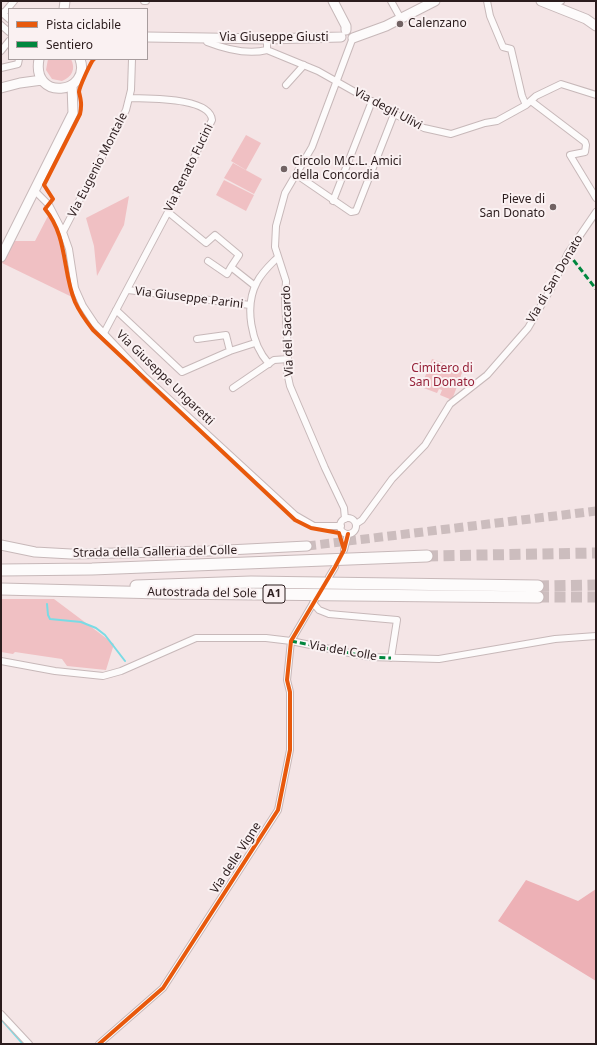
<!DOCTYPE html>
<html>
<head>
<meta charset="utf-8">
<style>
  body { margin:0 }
  #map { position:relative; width:597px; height:1045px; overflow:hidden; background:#f4e5e6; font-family:"Noto Sans",sans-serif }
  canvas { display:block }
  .frame { position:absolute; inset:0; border:2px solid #2b1c1d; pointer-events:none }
  .legend { position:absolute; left:8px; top:8px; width:140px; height:52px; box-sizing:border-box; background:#faf1f2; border:1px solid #a79c9d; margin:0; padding:5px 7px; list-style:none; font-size:12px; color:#2b1c1d }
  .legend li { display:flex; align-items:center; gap:8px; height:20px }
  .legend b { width:20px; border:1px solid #a79c9d }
</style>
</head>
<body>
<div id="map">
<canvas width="597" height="1045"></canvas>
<div class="frame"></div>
<ul class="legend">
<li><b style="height:5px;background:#e8590c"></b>Pista ciclabile</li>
<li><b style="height:5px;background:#00873e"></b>Sentiero</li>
</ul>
</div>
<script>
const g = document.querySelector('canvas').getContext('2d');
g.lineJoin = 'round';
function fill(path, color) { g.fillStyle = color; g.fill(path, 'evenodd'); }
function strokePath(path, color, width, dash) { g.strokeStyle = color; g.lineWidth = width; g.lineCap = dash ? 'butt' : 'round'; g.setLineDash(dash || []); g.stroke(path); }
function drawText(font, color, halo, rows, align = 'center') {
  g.font = font + ' "Noto Sans",sans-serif'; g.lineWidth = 4; g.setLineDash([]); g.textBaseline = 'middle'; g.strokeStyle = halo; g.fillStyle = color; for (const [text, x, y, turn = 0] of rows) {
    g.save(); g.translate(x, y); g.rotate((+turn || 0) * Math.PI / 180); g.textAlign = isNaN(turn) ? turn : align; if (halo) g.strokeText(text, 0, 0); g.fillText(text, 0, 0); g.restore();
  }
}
fill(new Path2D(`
  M 48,59 L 71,59 C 76,69 72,77 62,81 L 52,79 L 46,70 Z
  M 246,135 L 261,143 L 246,170 L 231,161 Z
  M 233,163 L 262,179 L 254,194 L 224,178 Z
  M 224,180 L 254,195 L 246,211 L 216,195 Z
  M 129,196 L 124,225 L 97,276 L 94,246 L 86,218 Z
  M 49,214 L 59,235 L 72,297 L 2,263 L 12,241 L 35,241 Z
  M 432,359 L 463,370 L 452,400 L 440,395 L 442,390 L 439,389 L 437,393 L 421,387 Z
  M 1,599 L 54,599 L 114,644 L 106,670 L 67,666 L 62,659 L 15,652 L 13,654 L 1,652 Z`), '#f0c0c3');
fill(new Path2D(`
  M 526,880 L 578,901 L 596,889 L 596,981 L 498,921 Z`), '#edb1b6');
strokePath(new Path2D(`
  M 47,604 L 48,615 L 50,619 L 81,622 L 96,628 L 105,635 L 125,661
  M 1,1019 L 23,1044`), '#7adbe5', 2);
strokePath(new Path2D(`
  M 307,546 L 596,511`), '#ccbdbe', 9, [9, 4.5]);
strokePath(new Path2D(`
  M 427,556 L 596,553
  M 538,586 L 596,585
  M 538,597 L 596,597`), '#ccbdbe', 11, [11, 5.5]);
const street = new Path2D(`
  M 144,1 L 146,1
  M 391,1 L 401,19
  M 487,1 L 490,16 L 503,47 L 511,49 L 522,96 L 526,105
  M 551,5 L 561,1
  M 1,12 L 9,19
  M 3,14 L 14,1
  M 1,25 L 9,32
  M 207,38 L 207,42 C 225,49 247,55 267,50
  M 267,39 L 267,50 L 318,71 L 394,114 L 424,128 L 451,134 L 485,123 L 497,121 L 526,105 L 536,96 L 561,84 L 596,95
  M 1,51 L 9,41
  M 1,68 L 18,64 L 19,59
  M 286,85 L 304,65
  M 531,101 L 585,142 L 586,145 L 585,152 L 570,155 L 596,198
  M 297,175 L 351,212 L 356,211 L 394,114
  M 35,191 L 49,205 L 63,232 L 69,249 L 75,288 L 83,306 L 95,324 L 145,377 L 295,515 L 314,526 L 341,526
  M 333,201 L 372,101
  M 168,212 L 206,243 L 215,235 L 239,255 L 231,267 L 255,286
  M 63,232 L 126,110 L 131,90 L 132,59
  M 208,261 L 227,274 L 231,267
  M 128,290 L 250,305
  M 116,310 L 182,372 L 230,351 L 255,343
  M 104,333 L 168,212 L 212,120 C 210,97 148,99 130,98
  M 197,339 L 226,335 L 230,351
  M 269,364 C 251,344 244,306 257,282 C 262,272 270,265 277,258
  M 233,388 L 274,360 L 288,359
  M340 526a8 8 0 1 1 16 0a8 8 0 1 1-16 0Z
  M 345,519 L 344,508 L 325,468 L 290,386 L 287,372 L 288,359 L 285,298 L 286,281 L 275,247 L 276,226 L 285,193 L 312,147 L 352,40
  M 356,524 L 362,520 L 392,479 L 425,445 L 450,404 L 487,375 L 528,328 L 553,285 L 568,253 L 596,212
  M 344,550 L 348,534
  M 329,577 L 335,567
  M 313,603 L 319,610 L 329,614 L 397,620 L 391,658
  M 1,661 L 55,671 L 103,676 L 121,671 L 196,638 L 266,638 L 291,641 L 369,657 L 439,659 L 555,639 L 596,636
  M 1,1014 L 29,1044
  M 99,1044 L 163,988 L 278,810 L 290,750 L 290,692 L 287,680 L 291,641 L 315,600`);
const secondary = new Path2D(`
  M 333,1 L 346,26 L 346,30
  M 541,1 L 586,19 L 596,26
  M 64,9 L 65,1
  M 147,37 L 267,39 L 341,37
  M 353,38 L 386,26 L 435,1
  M 39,59 C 31,102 92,94 80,59
  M 1,88 L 20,83 L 42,80
  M 1,257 L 73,113 L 72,85
  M 1,545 L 35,552 L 71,554 L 208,551 L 307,546`);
const highway = new Path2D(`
  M 1,570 L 92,569 L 427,556
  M 136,586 L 251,582 L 538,586
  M 1,589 L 162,593 L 538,597`);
strokePath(street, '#c7b8b9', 8);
strokePath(secondary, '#c7b8b9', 11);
strokePath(highway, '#c7b8b9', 13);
strokePath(street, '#fdfbfb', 6);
strokePath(secondary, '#fdfbfb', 9);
strokePath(highway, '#fdfbfb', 11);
strokePath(new Path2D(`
  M 568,253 L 596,289
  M 291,641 L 369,657 L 391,658`), '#00873e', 3, [6, 3]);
strokePath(new Path2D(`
  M 94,59 C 91,61 79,88 79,92 C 81,100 82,105 80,114 L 44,185 L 53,199 L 45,209 C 68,237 62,270 75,302 C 80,313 86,321 93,330 L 295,520 L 311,528 L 339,533 L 344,550
  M 99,1044 L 163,988 L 278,810 L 290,750 L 290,692 L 287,680 L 291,641 L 335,567 L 344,550 L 348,534`), '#e8590c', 4);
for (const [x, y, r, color] of [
  [400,24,4,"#716263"],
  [284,169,4,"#716263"],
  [553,207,4,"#716263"]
]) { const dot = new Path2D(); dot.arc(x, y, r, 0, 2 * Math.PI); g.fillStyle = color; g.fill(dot); strokePath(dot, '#faf1f2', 1.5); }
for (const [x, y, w] of [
  [274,594,22]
]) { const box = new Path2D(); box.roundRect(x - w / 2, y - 9, w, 18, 3); g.fillStyle = '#faf1f2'; g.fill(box); strokePath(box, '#2b1c1d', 1); }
drawText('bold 11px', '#2b1c1d', null, [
  ["A1",274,594]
]);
drawText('12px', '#2b1c1d', '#faf1f2', [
  ["Calenzano",408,24],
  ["Circolo M.C.L. Amici",292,162],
  ["della Concordia",292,176],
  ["Pieve di",545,200,"right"],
  ["San Donato",545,214,"right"]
], 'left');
drawText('12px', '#2b1c1d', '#faf1f2', [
  ["Via Giuseppe Giusti",274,38],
  ["Via degli Ulivi",388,109,28],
  ["Via Eugenio Montale",98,165,-63],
  ["Via Renato Fucini",189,168,-64],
  ["Via di San Donato",555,279,-60],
  ["Via Giuseppe Parini",189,298,7],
  ["Via del Saccardo",288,331,-92],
  ["Via Giuseppe Ungaretti",165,378,44],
  ["Strada della Galleria del Colle",155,552,-1],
  ["Autostrada del Sole",202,593,1],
  ["Via del Colle",343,651,10],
  ["Via delle Vigne",236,858,-57]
]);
drawText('12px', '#962239', '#faf1f2', [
  ["Cimitero di",442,369],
  ["San Donato",442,383]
]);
</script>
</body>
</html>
